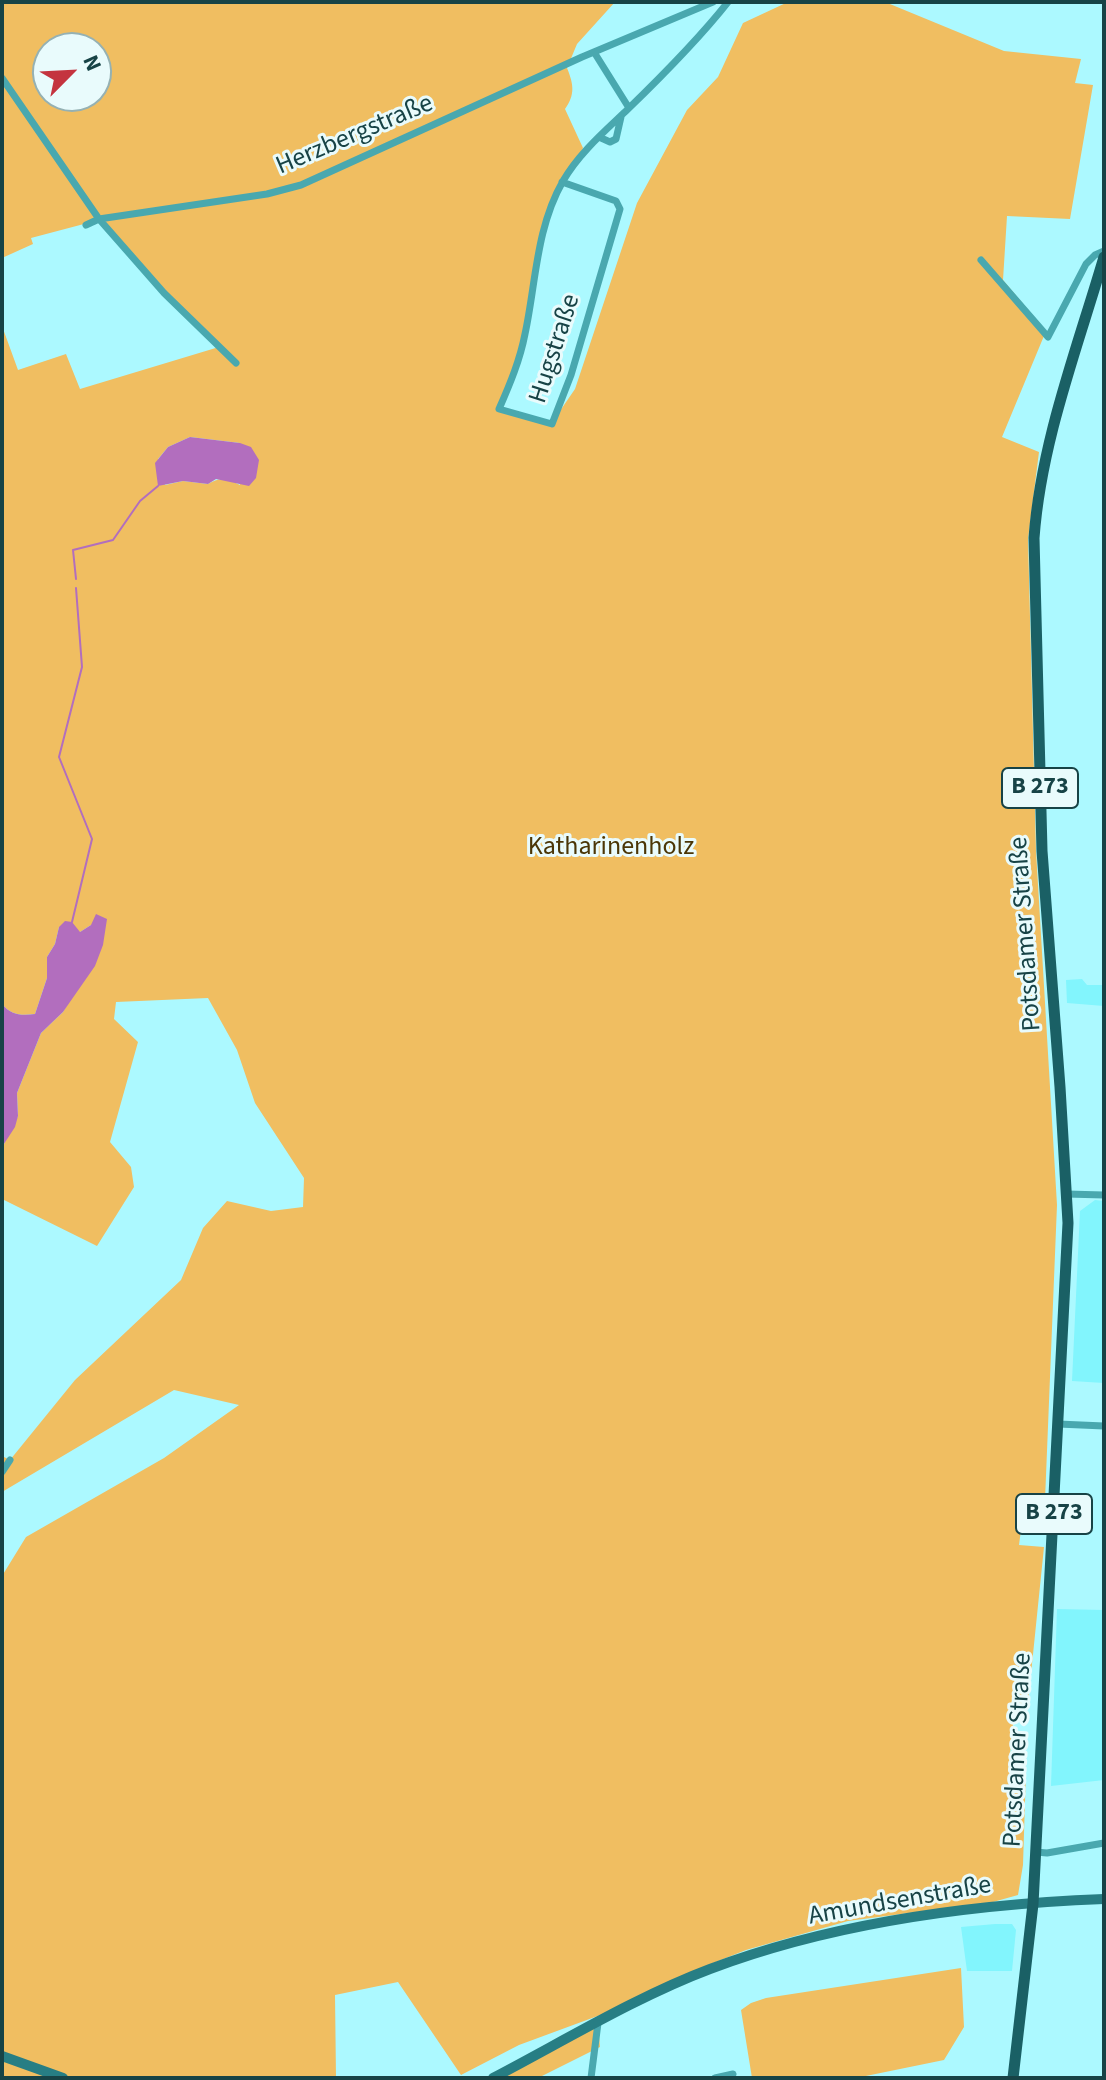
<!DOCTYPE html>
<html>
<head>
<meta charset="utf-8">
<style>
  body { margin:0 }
  #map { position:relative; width:1106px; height:2080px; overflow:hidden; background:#acf9ff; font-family:"Source Sans 3",sans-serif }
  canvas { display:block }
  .frame { position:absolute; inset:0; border:4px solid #174346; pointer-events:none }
  .north { position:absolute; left:32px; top:32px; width:80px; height:80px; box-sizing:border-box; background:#e9fbfc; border:2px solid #95b1b3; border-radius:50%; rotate:66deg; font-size:22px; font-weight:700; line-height:32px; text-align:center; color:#174346 }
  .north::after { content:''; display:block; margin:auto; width:28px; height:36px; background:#c4343f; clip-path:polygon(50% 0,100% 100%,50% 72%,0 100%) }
</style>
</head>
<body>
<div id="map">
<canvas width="1106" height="2080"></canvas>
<div class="frame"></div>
<div class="north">N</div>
</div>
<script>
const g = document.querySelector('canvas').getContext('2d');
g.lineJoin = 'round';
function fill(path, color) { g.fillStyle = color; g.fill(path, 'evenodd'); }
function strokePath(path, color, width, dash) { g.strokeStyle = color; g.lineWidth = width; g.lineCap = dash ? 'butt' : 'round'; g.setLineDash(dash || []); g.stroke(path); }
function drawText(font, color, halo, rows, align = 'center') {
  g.font = font + ' "Source Sans 3",sans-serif'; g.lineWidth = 6; g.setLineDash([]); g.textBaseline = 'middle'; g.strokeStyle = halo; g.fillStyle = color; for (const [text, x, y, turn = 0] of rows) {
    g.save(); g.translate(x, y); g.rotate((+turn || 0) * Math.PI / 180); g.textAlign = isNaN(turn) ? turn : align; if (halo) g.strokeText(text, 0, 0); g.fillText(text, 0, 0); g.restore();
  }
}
fill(new Path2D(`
  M 1082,979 L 1087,985 L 1104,985 L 1104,1006 L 1067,1003 L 1066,980 Z
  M 1095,1200 L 1104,1201 L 1104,1383 L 1072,1381 L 1080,1211 Z
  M 1057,1609 L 1104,1610 L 1104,1780 L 1051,1786 Z
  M 995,1924 L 1012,1924 L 1016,1930 L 1012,1971 L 967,1971 L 961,1927 Z`), '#82f5fd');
fill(new Path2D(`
  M 2,2 L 615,2 L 577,44 L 567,68 C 574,85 575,95 565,109 L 583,148 L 548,216 L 526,332 L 499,408 L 551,424 L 575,389 L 637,203 L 687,110 L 718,77 L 743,23 L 788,2 L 885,2 L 1004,51 L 1081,59 L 1075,83 L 1093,85 L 1070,219 L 1007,216 L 1003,280 L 1046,331 L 1002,437 L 1039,452 L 1028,539 L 1036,851 L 1057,1205 L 1045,1500 L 1025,1500 L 1019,1545 L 1044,1547 L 1028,1703 L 1015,1706 L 1009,1763 L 1026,1770 L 1023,1865 L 1018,1895 L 993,1902 L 848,1921 L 746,1950 L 703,1967 L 603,2014 L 519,2045 L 461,2075 L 398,1982 L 335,1995 L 336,2078 L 2,2078 L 2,1576 L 26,1537 L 164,1458 L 239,1405 L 174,1390 L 2,1492 L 2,1456 L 10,1460 L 75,1380 L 181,1280 L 203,1228 L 227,1201 L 271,1211 L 303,1207 L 304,1178 L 255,1103 L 237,1050 L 208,998 L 116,1002 L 114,1019 L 138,1042 L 110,1142 L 131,1167 L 134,1187 L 97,1246 L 2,1199 L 2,1148 L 18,1116 L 17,1093 L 41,1033 L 63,1012 L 71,998 L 91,925 L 80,932 L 59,927 L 55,944 L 47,957 L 47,978 L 35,1014 C 21,1016 11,1015 2,1004 L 2,326 L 18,370 L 66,354 L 80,389 L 219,347 L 99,220 L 31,238 L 33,244 L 2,258 ZM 48,48 L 96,48 L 96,96 L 48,96 ZM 190,437 L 240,443 L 240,485 C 228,479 220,476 208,484 L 183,481 L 165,485 L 158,459 L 168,447 Z
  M 961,1968 L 964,2027 L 944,2060 L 856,2078 L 752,2078 L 741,2010 L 751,2003 L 766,1998 Z
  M 598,2023 L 600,2047 L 538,2078 L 493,2078 Z`), '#f0be61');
fill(new Path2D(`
  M 190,437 L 240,443 L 251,447 L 259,460 L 256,478 L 249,486 L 216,479 L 208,484 L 183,481 L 158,486 L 155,463 L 168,447 Z
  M 96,914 L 107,919 L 103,945 L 95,966 L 63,1012 L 41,1033 L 17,1093 L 18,1116 L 15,1127 L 2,1147 L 2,1004 C 11,1015 21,1016 35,1014 L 47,978 L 47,957 L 55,944 L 59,927 L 65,921 L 72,922 L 80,932 L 91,925 Z`), '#b26ebe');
strokePath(new Path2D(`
  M 76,579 L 73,550 L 113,540 L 140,501 L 158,486
  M 72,922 L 92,839 L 59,757 L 82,667 L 76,588`), '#b26ebe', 2);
strokePath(new Path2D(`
  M 594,52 L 629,108
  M 2,78 L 99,219 L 164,293 L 236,363
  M 599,137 L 610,142 L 616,139 L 621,117
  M 562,182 L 616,201 L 620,209 L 571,375 L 552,424 L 499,409 C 510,384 520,360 525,334 C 536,283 536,228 563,181 C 579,153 605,131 628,109 C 663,75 698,40 728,2
  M 86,225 L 99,219 L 267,194 L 301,185 L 582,57 L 713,2
  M 981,260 L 1048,337 L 1086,264 L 1095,255 L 1104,251
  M 1066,1194 L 1104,1195
  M 1058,1424 L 1104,1426
  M 2,1472 L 10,1460
  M 1036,1852 L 1047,1853 L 1104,1843
  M 591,2078 L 598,2023
  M 715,2078 L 733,2074`), '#49a8af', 7);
strokePath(new Path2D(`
  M 2,2056 L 63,2078
  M 493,2078 C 562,2042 638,1996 710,1969 C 832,1923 974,1904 1104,1899`), '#277e84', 10);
strokePath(new Path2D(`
  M 1013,2078 L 1033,1904 L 1068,1223 L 1060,1087 L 1042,851 L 1034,538 C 1041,442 1077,349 1104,257`), '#1a6065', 11);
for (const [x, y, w] of [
  [1040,788,76],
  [1054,1514,76]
]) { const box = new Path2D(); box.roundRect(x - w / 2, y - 20, w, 40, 6); g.fillStyle = '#e9fbfc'; g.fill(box); strokePath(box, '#174346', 2); }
drawText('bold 24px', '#174346', null, [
  ["B 273",1040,788],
  ["B 273",1054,1514]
]);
drawText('26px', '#174346', '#e9fbfc', [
  ["Herzbergstraße",355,136,-23],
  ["Hugstraße",556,349,-72],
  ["Potsdamer Straße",1027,934,-94],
  ["Potsdamer Straße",1019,1750,-87],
  ["Amundsenstraße",900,1902,-10]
]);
drawText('26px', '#4b3606', '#e9fbfc', [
  ["Katharinenholz",611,848]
]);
</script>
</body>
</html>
